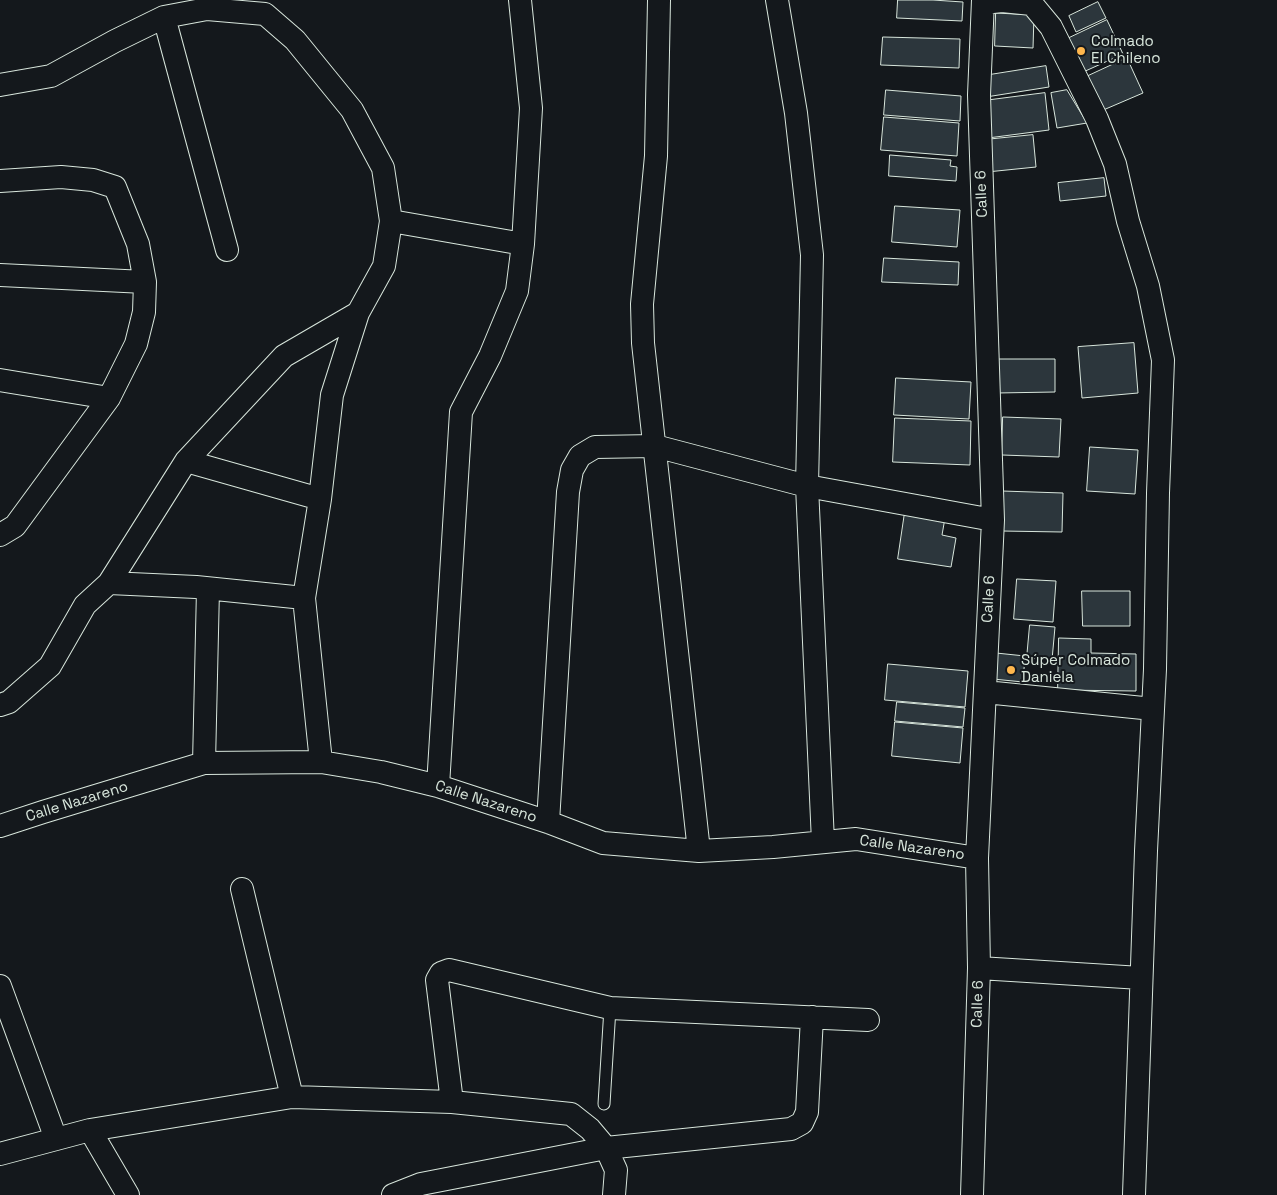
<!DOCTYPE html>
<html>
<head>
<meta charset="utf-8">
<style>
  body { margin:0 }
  canvas { display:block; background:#14181c }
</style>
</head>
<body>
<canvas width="1277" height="1195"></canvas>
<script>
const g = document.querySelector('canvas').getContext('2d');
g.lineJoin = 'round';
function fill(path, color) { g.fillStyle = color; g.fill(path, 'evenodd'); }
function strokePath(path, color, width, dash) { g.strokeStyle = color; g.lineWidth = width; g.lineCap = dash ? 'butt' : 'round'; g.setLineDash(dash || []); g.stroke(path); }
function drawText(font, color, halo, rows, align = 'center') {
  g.font = font + ' "Space Grotesk",sans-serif'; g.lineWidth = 4; g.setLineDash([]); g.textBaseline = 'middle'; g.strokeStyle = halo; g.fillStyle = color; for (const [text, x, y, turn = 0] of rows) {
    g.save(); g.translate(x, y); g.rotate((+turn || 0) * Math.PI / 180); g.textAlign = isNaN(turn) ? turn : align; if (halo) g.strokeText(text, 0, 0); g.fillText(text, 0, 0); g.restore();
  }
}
const building = new Path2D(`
  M 898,0 L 933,0 L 963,2 L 962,21 L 897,18 Z
  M 1098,2 L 1106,18 L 1076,32 L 1069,16 Z
  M 996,13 L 1034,15 L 1033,48 L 995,46 Z
  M 1107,20 L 1123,54 L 1081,73 L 1065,40 Z
  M 883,37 L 960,39 L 959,68 L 881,65 Z
  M 1127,58 L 1143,93 L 1101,111 L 1086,77 Z
  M 1046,66 L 1049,87 L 986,97 L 983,76 Z
  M 886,90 L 961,96 L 960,121 L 884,115 Z
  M 1067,90 L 1087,123 L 1057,128 L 1051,93 Z
  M 1045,93 L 1049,130 L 988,138 L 983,101 Z
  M 884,117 L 959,123 L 957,156 L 881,150 Z
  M 1033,135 L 1036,167 L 987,172 L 984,140 Z
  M 890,155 L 951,160 L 950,166 L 957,167 L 956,181 L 889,176 Z
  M 1104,178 L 1106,196 L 1060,201 L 1058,183 Z
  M 895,206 L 960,210 L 957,247 L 892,242 Z
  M 884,258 L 959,262 L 958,285 L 882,282 Z
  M 1134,343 L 1138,393 L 1082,398 L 1078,347 Z
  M 997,359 L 1055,359 L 1055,392 L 997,393 Z
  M 896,378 L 971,382 L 969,419 L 894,415 Z
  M 1003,417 L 1061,419 L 1059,457 L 1002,455 Z
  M 895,418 L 971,421 L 970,465 L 893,462 Z
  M 1090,447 L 1138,450 L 1135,494 L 1087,491 Z
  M 1002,491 L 1063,493 L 1062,532 L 1001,531 Z
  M 905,512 L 945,518 L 942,535 L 956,538 L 951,567 L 898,559 Z
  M 1017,579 L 1056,581 L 1053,622 L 1014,619 Z
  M 1082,591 L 1130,591 L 1130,626 L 1083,626 Z
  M 1030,625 L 1055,627 L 1052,660 L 1027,658 Z
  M 1059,638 L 1091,639 L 1091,653 L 1136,654 L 1136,691 L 1058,690 Z
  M 996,653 L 1025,656 L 1023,682 L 993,679 Z
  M 888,664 L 968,671 L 965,707 L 885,700 Z
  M 897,702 L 965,708 L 963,727 L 895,721 Z
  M 895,722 L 963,728 L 960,763 L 892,756 Z`);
fill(building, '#2c363c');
strokePath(building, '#d8e6dc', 1);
const service = new Path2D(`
  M 604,1104 L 610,1008`);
const minor = new Path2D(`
  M 659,0 L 656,156 L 642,304 L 643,343 L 699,851
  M 777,0 L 796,113 L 812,255 L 807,486 L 823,842
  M 983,3 L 1002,1 L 1032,4 L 1051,27 L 1097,119 L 1115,164 L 1128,221 L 1148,286 L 1163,360 L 1158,493 L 1155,669 L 1146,851 L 1134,1195
  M 164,17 L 227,250
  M 0,85 L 51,76 L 115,41 L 164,17 L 207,9 L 265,14 L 295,40 L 352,110 L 383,168 L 391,221 L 384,266 L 358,313 L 332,395 L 320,499 L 304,598 L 321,762
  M 0,181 L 61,177 L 93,180 L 115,187 L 138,244 L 145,282 L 144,312 L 136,344 L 109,398 L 15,526 L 0,535
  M 391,221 L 523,244
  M 0,275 L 145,282
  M 0,380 L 109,398
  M 186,461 L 320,499
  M 109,583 L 186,461 L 284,356 L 358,313
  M 985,692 L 1153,709
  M 0,705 L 9,702 L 50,666 L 85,605 L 109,583 L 196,587 L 304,598
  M 204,763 L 208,589
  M 438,786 L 461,412 L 490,356 L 517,291 L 523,244 L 531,108 L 520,0
  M 548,822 L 568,492 L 572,470 L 580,456 L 595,447 L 655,446 L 807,486 L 993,520
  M 0,826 L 43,812 L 204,763 L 321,762 L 381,772 L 438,786 L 548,822 L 603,843 L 699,851 L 773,847 L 856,839 L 977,858
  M 242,889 L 292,1097
  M 979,968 L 1141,978
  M 0,986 L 56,1139
  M 452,1102 L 437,980 L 441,973 L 449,970 L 610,1008 L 868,1020
  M 90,1130 L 128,1195
  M 0,1154 L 90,1130 L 292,1097 L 452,1102 L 571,1114 L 590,1129 L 606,1148 L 616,1170 L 614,1195
  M 393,1195 L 421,1184 L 606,1148 L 791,1129 L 802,1123 L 807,1112 L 812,1017
  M 972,1195 L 979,968 L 977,858 L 993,520 L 979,95 L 983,0`);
strokePath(service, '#d8e6dc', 13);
strokePath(minor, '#d8e6dc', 24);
strokePath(service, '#14181c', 11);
strokePath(minor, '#14181c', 22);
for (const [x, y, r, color] of [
  [1081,51,5,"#ffb74d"],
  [1011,670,5,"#ffb74d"]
]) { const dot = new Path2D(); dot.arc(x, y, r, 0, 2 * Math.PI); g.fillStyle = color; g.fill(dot); strokePath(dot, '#14181c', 2); }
drawText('15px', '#d8e6dc', '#14181c', [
  ["Colmado",1091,42],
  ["El Chileno",1091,59],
  ["Súper Colmado",1021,661],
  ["Daniela",1021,678]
], 'left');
drawText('15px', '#d8e6dc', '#14181c', [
  ["Calle 6",982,194,-92],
  ["Calle 6",989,599,-87],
  ["Calle Nazareno",77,802,-17],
  ["Calle Nazareno",486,802,18],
  ["Calle Nazareno",912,848,8],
  ["Calle 6",978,1004,-88]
]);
</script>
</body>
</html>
